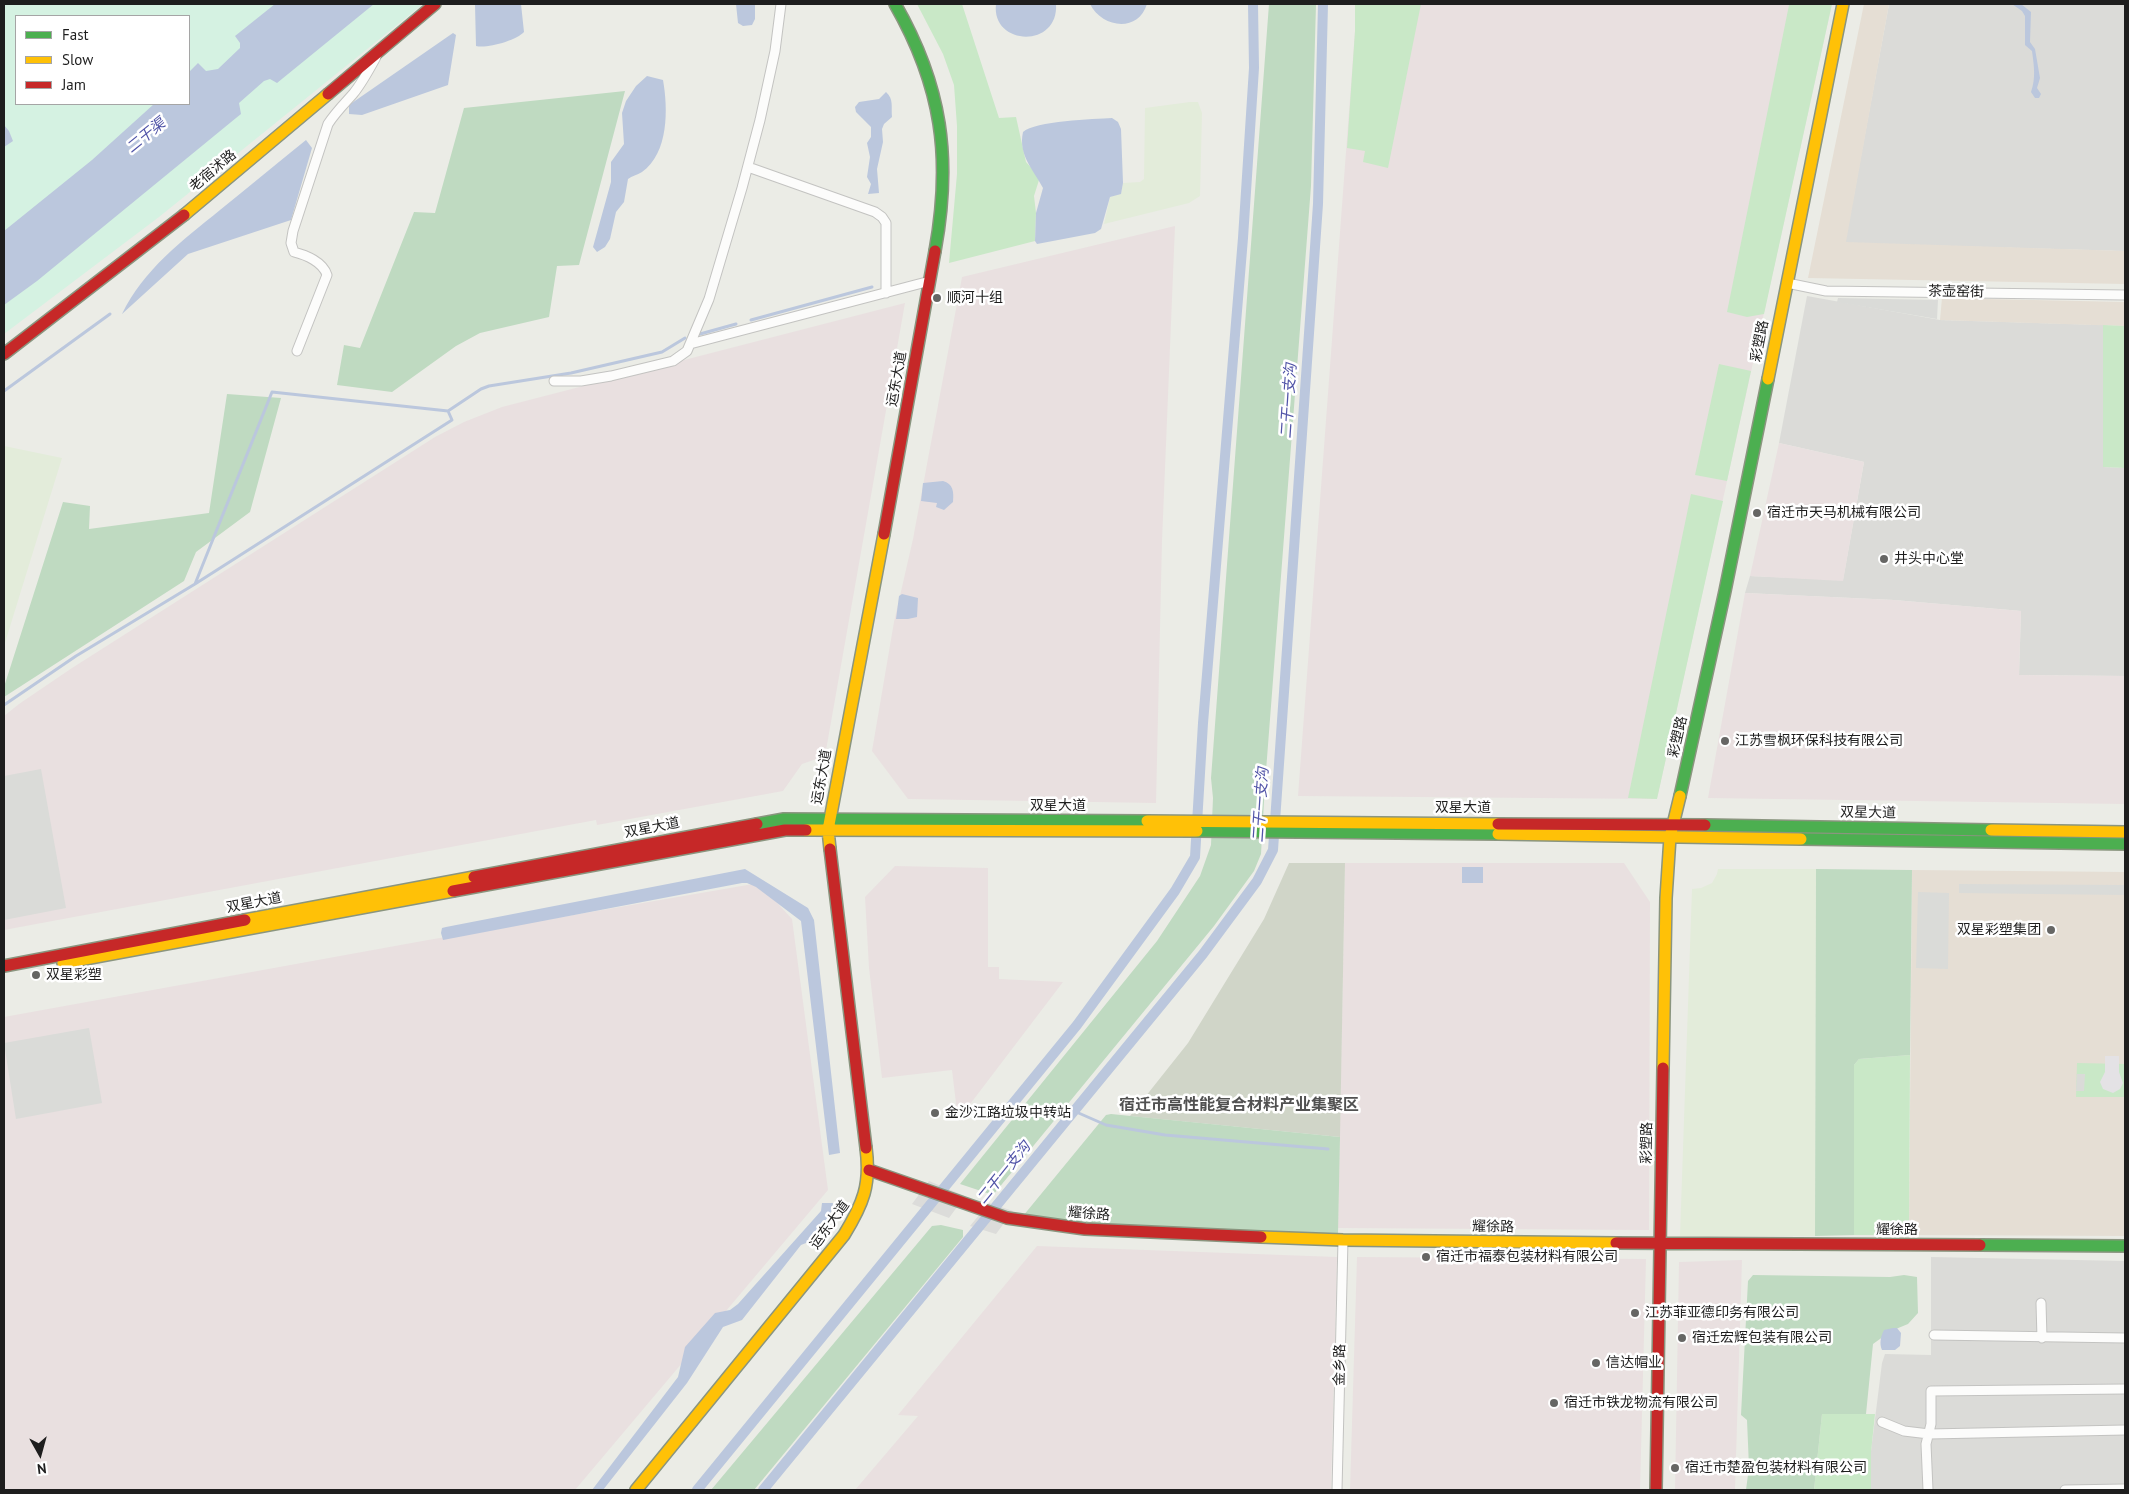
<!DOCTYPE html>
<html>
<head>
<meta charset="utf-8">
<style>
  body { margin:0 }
  #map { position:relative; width:2129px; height:1494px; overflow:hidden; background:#ebece6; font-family:"PT Sans",sans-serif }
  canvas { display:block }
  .frame { position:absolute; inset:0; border:5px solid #1e1e1e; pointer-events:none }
  .legend { position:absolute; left:15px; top:15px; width:175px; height:90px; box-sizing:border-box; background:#fff; border:1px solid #a5a5a5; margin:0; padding:6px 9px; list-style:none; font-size:15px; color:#1e1e1e }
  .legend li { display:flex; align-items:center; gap:10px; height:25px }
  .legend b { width:25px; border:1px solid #a5a5a5 }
  .north { position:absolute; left:15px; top:1429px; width:50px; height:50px; -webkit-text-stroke:4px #fff; paint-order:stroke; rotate:173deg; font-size:14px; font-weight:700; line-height:20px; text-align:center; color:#1e1e1e }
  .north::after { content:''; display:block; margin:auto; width:18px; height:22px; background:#1e1e1e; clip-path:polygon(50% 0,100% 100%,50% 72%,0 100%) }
</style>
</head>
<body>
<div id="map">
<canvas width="2129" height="1494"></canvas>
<div class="frame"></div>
<ul class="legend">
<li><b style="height:6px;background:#4caf50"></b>Fast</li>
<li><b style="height:6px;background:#ffc107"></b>Slow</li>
<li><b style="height:6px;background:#c62828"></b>Jam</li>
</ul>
<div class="north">N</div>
</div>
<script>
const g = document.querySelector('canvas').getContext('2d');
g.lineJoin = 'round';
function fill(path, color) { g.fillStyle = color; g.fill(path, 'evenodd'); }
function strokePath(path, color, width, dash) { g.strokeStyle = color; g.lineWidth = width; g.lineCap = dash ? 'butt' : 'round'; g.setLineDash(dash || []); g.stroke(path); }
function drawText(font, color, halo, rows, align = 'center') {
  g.font = font + ' "PT Sans","Noto Sans SC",sans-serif'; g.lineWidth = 5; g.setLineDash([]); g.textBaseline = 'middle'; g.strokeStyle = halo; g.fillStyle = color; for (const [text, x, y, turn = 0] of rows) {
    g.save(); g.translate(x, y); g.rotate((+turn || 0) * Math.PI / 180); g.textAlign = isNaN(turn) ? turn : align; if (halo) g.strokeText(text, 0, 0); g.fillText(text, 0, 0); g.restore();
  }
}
fill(new Path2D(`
  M 1889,4 L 2125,4 L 2125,251 L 1845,243 Z
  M 1807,296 L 1940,320 L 2103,325 L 2103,467 L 2125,468 L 2125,676 L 2019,675 L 2021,611 L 1894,600 L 1745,593 L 1750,576 L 1843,580 L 1864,462 L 1779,443 Z
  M 1931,1257 L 2125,1261 L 2125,1490 L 1871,1490 L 1871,1451 L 1882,1363 L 1885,1354 L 1931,1355 Z`), '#dbdbd8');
fill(new Path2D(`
  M 1864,4 L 1889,4 L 1846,242 L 2125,251 L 2125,284 L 1808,278 Z
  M 1942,298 L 2125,302 L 2125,326 L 1940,320 Z
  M 1912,870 L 2125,872 L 2125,1236 L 1909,1235 Z`), '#e5ded4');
fill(new Path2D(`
  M 1355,4 L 1832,4 L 1657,799 L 1298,796 L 1355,31 Z
  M 1175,226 L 1162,541 L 1156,803 L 908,799 L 872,751 L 894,622 L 913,539 L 962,277 Z
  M 905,303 L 825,756 L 802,764 L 783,791 L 597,825 L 596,820 L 4,930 L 4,716 L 19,704 L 72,668 L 435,437 L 464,422 L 502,407 Z
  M 1779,443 L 1864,462 L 1843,581 L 1750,576 Z
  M 1745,593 L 1894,600 L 2021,611 L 2019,675 L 2125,676 L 2125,804 L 1708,798 Z
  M 1345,863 L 1624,863 L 1650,902 L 1649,1230 L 1338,1228 Z
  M 895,866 L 988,868 L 988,967 L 999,967 L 999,979 L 1063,982 L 958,1120 L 952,1070 L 882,1078 L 869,968 L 865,897 Z
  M 759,883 L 792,919 L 828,1190 L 575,1490 L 4,1490 L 4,1017 L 428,940 Z
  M 1037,1246 L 1337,1257 L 1331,1490 L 855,1490 L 918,1416 L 898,1415 Z
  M 1357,1257 L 1646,1259 L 1640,1490 L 1350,1490 Z
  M 1742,1260 L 1735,1490 L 1675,1490 L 1679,1262 Z`), '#e9e0e0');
fill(new Path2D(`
  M 1289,863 L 1345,863 L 1340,1137 L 1130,1116 L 1188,1043 L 1264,919 Z`), '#d0d5c8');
fill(new Path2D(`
  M 1190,102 L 1198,102 L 1202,113 L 1200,196 L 1189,203 L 1104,224 L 1110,197 L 1121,193 L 1123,183 L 1140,182 L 1144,179 L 1145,108 Z
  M 4,446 L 62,458 L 4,646 Z
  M 1718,869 L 1816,869 L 1815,1236 L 1680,1236 L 1692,889 L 1701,888 L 1712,883 L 1717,874 Z`), '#e3ecda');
fill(new Path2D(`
  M 917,4 L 962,4 L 999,118 L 1016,117 L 1026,162 L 1036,173 L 1039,180 L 1034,196 L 1036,213 L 1035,241 L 949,263 L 957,174 L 957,126 L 954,85 L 943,54 Z
  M 1355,4 L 1421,4 L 1388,168 L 1363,162 L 1365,151 L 1347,148 L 1355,31 Z
  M 1783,4 L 1832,4 L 1764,314 L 1747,317 L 1727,312 L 1789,5 Z
  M 2103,325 L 2125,326 L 2125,468 L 2103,467 Z
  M 1719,364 L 1751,371 L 1727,481 L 1695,475 Z
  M 1691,494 L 1723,501 L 1657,799 L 1628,798 Z
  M 1910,1055 L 1909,1235 L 1854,1235 L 1854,1065 L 1859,1059 Z
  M 2077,1063 L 2125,1064 L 2125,1097 L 2076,1097 Z
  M 1822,1414 L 1875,1414 L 1871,1452 L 1871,1490 L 1814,1490 Z`), '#c9e8c7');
fill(new Path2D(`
  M 1269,4 L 1316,4 L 1311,186 L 1265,784 L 1261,854 L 1254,871 L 1214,926 L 993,1195 L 960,1184 L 1157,941 L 1200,876 L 1211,845 L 1213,798 L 1211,778 Z
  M 625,91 L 579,265 L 557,266 L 549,317 L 480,333 L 456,346 L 392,392 L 337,385 L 344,345 L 360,348 L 414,212 L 435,213 L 464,108 Z
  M 227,394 L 281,398 L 250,512 L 196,552 L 184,581 L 4,697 L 4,687 L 63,502 L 90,506 L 89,529 L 209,513 Z
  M 1816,869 L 1912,870 L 1910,1055 L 1859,1059 L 1854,1065 L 1854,1235 L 1815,1236 Z
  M 1111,1114 L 1340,1137 L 1338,1234 L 1070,1224 L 1023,1216 L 1106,1115 Z
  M 941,1225 L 963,1230 L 963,1237 L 754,1490 L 711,1490 L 932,1226 Z
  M 1753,1275 L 1890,1277 L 1904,1275 L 1917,1277 L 1918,1313 L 1908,1324 L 1891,1331 L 1873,1344 L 1866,1414 L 1822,1414 L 1814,1490 L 1746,1490 L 1749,1467 L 1747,1420 L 1741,1415 L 1748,1281 Z`), '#bfdac1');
fill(new Path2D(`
  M 4,4 L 423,4 L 159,217 L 4,334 ZM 16,16 L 189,16 L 189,104 L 16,104 Z`), '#d5f2e2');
fill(new Path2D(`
  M 1838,298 L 1938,300 L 1937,319 L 1837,302 Z
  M 41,769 L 66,908 L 4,920 L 4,776 Z
  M 1959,884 L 2125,885 L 2125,895 L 1959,893 Z
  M 1918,892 L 1949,893 L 1948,969 L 1916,968 Z
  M 89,1028 L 102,1103 L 16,1119 L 4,1043 Z
  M 2077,1074 L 2085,1074 L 2084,1091 L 2076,1091 Z`), '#dadbd8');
fill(new Path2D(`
  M 2105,1056 L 2119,1056 L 2119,1072 L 2123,1083 L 2120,1089 L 2113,1093 L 2103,1089 L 2100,1082 L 2105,1072 Z`), '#e4e2e5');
fill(new Path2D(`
  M 275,4 L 374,4 L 277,83 L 270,79 L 264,81 L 239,103 L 241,114 L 236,118 L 37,281 L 4,305 L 4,231 L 92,160 L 154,104 L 189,104 L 189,72 L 198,63 L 206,71 L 218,69 L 240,48 L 240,43 L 235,36 Z
  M 477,4 L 521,4 L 524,32 C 517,40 487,49 476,46 L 475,5 Z
  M 736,4 L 755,4 L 755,19 L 752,25 L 743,26 L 738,23 Z
  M 996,4 L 1056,4 C 1059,49 991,46 996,4 Z
  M 1090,4 L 1147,4 C 1138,33 1102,28 1090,4 Z
  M 2012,4 L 2021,4 L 2031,12 L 2030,42 L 2035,49 L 2040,78 L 2037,88 L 2041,94 L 2039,98 L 2035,98 L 2031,92 C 2036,78 2034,66 2032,51 L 2025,45 L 2025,16 L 2022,11 Z
  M 453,33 L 456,35 L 448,85 L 362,115 L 349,114 L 349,105 Z
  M 647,76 L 663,80 C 668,108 669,153 642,172 C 637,175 632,176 628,179 L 624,202 L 616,212 L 610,239 L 605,247 L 597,252 L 593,247 L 611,182 L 611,162 L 624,144 L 622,113 L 626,101 L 636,86 Z
  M 886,92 C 894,99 891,107 892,117 L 884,124 L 882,129 L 883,142 L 877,169 L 879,193 L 868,194 L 871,184 L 867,177 L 870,157 L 867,143 L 871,137 L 871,127 L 856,112 L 855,107 L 859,102 L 879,99 Z
  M 1112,118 L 1118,122 L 1121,129 L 1123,183 L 1121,194 L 1110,197 L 1101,229 L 1095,233 L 1037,244 L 1035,241 L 1036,213 L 1043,188 C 1033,169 1018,155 1023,132 C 1035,121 1094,119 1112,118 Z
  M 4,125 L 9,131 L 13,141 L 4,147 Z
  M 306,140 L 312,148 L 291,220 L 188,254 L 122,314 C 143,270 183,240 220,210 C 249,187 277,163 306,140 Z
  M 943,481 C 953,484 954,491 953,502 L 944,510 L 936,507 L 937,503 L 921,501 L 923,483 Z
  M 902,594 L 918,598 L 917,617 L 908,619 L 896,619 L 899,596 Z
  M 1462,867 L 1483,867 L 1483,883 L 1462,883 Z
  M 745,869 L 808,908 L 814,920 L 840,1153 L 829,1155 L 801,921 L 756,887 L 747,883 L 742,883 L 443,940 L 441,933 L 442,928 L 446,927 Z
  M 822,1203 L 833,1203 L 832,1210 L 816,1239 L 801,1245 L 742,1320 L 723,1327 L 687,1383 L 603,1490 L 592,1490 L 678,1377 L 685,1347 L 715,1313 L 730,1310 L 738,1304 L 821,1211 Z
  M 1893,1328 L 1897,1328 L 1901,1333 L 1900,1346 L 1895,1350 L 1882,1350 C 1879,1343 1881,1336 1884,1330 Z`), '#bbc7dd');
fill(new Path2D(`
  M 929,1181 L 965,1196 L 949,1218 L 912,1204 Z
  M 989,1203 L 1013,1211 L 996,1234 L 970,1226 Z`), '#dcdcda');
strokePath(new Path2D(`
  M 751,320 L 872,287
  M 700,334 L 736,324
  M 4,391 L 110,314
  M 195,584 L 452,420 L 448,411
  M 4,705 L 76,656 L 195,584 L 272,392 L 448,411 L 481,389 L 489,386 L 571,373 L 662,352 L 685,338
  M 1074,1111 L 1106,1125 L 1165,1135 L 1328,1149`), '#bbc7dd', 3);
strokePath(new Path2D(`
  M 697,1490 L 1077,1025 L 1175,891 L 1195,857 L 1203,723 L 1243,238 L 1254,68 L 1253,4
  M 763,1490 L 1203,954 L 1257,881 L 1273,850 L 1318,204 L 1323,4`), '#bbc7dd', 10);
const street = new Path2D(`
  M 748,167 L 875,212 L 882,217 L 886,223 L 886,293
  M 1787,283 L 1826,291 L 2125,295
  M 690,344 L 930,281
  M 297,351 L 327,275 C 323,262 306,255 294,252 L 291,243 L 293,231 L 328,124 C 335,113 344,104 353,94 C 362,83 369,70 376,57
  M 554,381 L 581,381 L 611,376 L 673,361 L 687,351 L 709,299 L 742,188 L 760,120 L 775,51 L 781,4
  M 2041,1303 L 2042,1338
  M 1934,1335 L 2125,1338
  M 1882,1422 L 1904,1431 L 1929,1434 L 2125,1430
  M 1337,1490 L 1343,1240
  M 1928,1490 L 1926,1444 L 1931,1424 L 1931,1391 L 2125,1389
  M 2065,1490 L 2125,1489`);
const fast = new Path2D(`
  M 895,4 C 942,86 952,158 935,251
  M 1680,796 L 1725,591 L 1768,379
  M 757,824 L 784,819 L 1147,821
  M 1705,825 L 1991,830
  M 1197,831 L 1498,834
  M 1801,839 L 2125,844
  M 1980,1245 L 2125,1246`);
const slow = new Path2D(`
  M 184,215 L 328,94
  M 1768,379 L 1843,4
  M 1147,821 L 1498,824
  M 806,830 L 1197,831
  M 1991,830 L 2125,832
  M 1498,834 L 1801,839
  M 830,849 L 828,830 L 884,534
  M 245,920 L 474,877
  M 63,963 L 453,891
  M 1663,1068 L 1666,898 L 1670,837 L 1680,796
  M 1261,1237 L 1343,1240 L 1616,1243
  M 636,1490 L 844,1235 C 863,1204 871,1185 866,1148`);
const jam = new Path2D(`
  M 328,94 L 435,4
  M 4,354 L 184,215
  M 884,534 L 935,251
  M 1498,824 L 1705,825
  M 830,849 L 866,1148
  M 474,877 L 757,824
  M 453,891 L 785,830 L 806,830
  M 4,966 L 245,920
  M 869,1170 L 1007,1218 L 1085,1229 L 1261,1237
  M 1616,1243 L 1980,1245
  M 1656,1490 L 1663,1068`);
strokePath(street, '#c3c3c1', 11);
strokePath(fast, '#8a957f', 14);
strokePath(slow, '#8a957f', 14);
strokePath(jam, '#8a957f', 14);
strokePath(street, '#fcfcfb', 9);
strokePath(fast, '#4caf50', 11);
strokePath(slow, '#ffc107', 11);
strokePath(jam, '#c62828', 11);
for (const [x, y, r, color] of [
  [937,298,5,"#666664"],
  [1757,513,5,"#666664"],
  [1884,559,5,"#666664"],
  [1725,741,5,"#666664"],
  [2051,930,5,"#666664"],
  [36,975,5,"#666664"],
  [935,1113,5,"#666664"],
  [1426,1257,5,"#666664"],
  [1635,1313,5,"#666664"],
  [1682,1338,5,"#666664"],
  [1596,1363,5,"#666664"],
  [1554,1403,5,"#666664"],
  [1675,1468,5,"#666664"]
]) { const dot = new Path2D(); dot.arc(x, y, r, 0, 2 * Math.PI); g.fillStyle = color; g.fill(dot); strokePath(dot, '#fff', 2); }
drawText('14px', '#1e1e1e', '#fff', [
  ["老宿沭路",213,171,-40],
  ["茶壶窑街",1956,292,1],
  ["彩塑路",1760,341,-79],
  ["运东大道",897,379,-80],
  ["彩塑路",1678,737,-77],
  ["运东大道",822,777,-80],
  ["双星大道",1058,806],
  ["双星大道",1463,808],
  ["双星大道",1868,813,1],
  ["双星大道",652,828,-11],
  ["双星大道",254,903,-11],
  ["彩塑路",1647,1143,-89],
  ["耀徐路",1089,1214,4],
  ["运东大道",830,1225,-54],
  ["耀徐路",1493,1227,1],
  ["耀徐路",1897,1230],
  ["金乡路",1340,1365,-89]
]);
drawText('14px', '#1e1e1e', '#fff', [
  ["顺河十组",947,298],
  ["宿迁市天马机械有限公司",1767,513],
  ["井头中心堂",1894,559],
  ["江苏雪枫环保科技有限公司",1735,741],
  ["双星彩塑集团",2041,930,"right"],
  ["双星彩塑",46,975],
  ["金沙江路垃圾中转站",945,1113],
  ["宿迁市福泰包装材料有限公司",1436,1257],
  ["江苏菲亚德印务有限公司",1645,1313],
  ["宿迁宏辉包装有限公司",1692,1338],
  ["信达帽业",1606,1363],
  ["宿迁市铁龙物流有限公司",1564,1403],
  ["宿迁市楚盈包装材料有限公司",1685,1468]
], 'left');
drawText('italic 15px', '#5053a7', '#fff', [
  ["二干渠",146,136,-39],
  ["二干一支沟",1289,401,-86],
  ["二干一支沟",1261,805,-86],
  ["二干一支沟",1004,1173,-51]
]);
drawText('bold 16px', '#515151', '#fff', [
  ["宿迁市高性能复合材料产业集聚区",1239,1105]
]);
</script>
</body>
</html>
